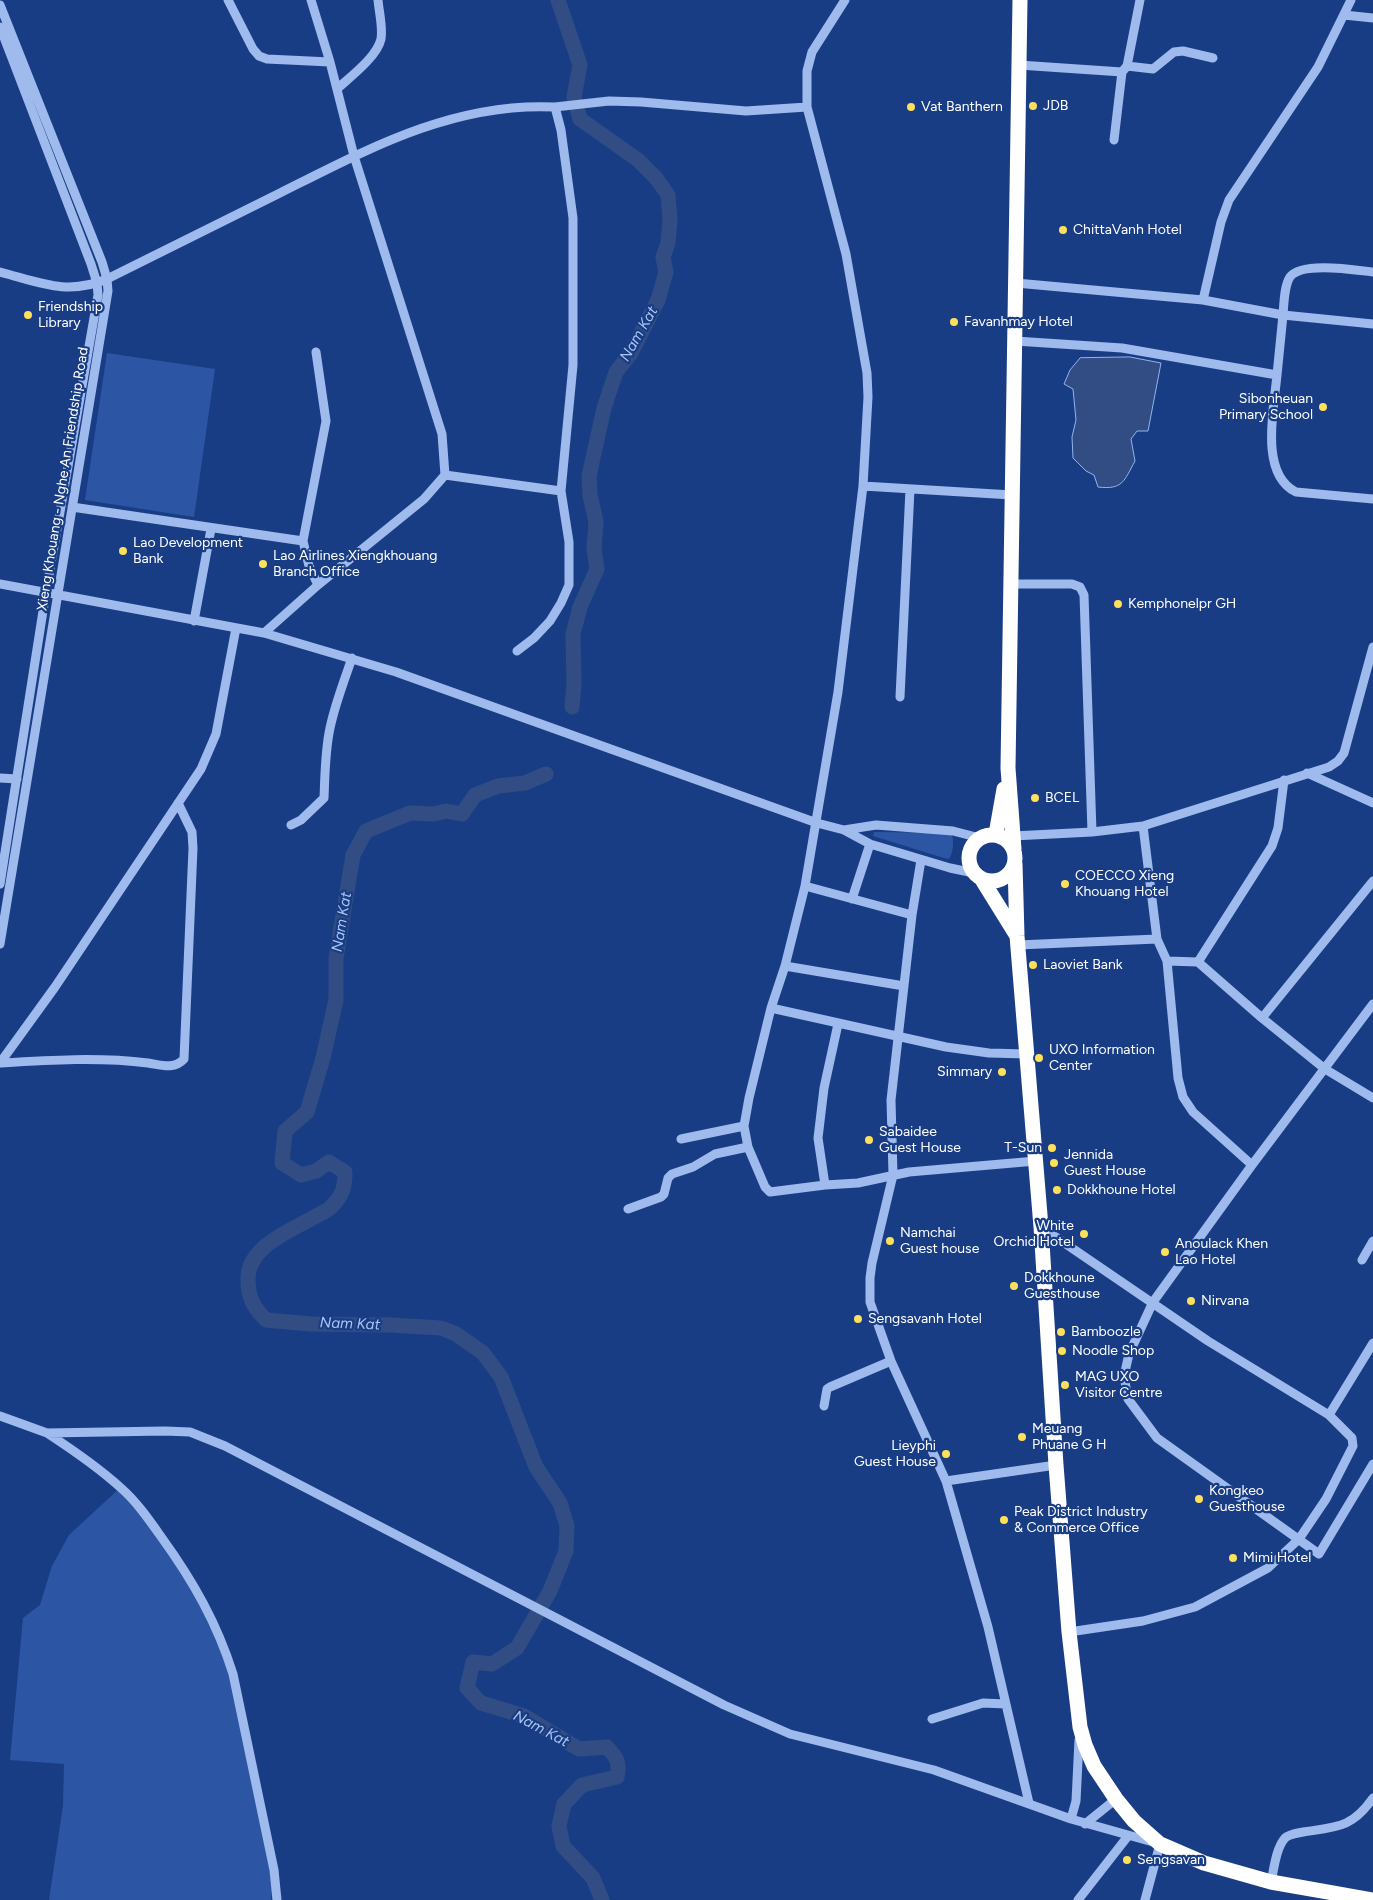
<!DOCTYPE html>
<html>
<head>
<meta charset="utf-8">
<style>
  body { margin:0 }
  canvas { display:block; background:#193d85 }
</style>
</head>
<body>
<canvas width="1373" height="1900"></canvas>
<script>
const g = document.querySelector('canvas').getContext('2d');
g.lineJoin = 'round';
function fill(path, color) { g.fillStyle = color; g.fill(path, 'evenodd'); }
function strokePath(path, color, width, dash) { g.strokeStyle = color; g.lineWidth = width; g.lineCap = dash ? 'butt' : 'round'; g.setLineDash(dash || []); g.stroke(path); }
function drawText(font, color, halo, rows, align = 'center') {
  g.font = font + ' Figtree,sans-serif'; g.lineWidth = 4.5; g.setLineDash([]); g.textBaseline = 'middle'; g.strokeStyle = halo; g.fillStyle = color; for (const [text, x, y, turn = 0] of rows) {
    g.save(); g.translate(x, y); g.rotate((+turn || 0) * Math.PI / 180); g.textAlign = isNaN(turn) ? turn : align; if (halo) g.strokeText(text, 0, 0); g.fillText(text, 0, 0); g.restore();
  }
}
fill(new Path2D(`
  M 107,353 L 215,369 L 194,517 L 85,500 Z
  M 874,832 L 947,833 L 952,835 C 954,841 953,853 949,859 L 944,858 L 873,836 Z
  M 121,1487 L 151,1522 L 225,1647 L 274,1870 L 271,1900 L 49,1900 L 63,1806 L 64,1764 L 10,1760 L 23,1618 L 40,1605 L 52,1566 L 69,1535 Z`), '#2c56a3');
const water = new Path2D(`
  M 1130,357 L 1161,363 L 1148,431 L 1137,431 L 1131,439 L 1135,461 C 1124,481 1123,490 1098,487 L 1094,475 L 1086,471 L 1073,458 L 1072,437 L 1076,420 L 1073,389 L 1064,384 L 1070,370 L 1080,358 Z`);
fill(water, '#324d83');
strokePath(water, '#92b4ee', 1);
strokePath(new Path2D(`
  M 558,0 L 580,65 L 574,97 L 580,119 L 638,160 L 656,178 L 668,195 L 670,220 L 668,243 L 663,257 L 666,272 L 658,300 L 631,353 L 616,372 L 604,408 L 589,476 L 590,495 L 596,522 L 594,549 L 597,569 L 580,607 L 573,634 L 574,684 L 572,707
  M 546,774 L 525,783 L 498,786 L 475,795 L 462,814 L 446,811 L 434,814 L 410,813 L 366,831 L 353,855 L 336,958 L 336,1000 L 323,1058 L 307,1112 L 285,1131 L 282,1163 L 301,1175 L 316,1171 L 329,1162 L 345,1172 C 345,1187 343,1195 332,1206 C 328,1211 321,1213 316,1216 C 291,1231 247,1246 248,1280 C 248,1298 254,1308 266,1320 L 311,1324 L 391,1325 L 441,1328 L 456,1334 L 483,1353 L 501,1377 L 536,1467 L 560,1503 L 567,1526 L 566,1551 L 550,1591 L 517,1648 L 492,1664 L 473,1662 L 467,1688 L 481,1703 L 524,1716 L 579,1749 L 607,1747 C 617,1758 620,1762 617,1777 L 582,1785 L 564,1804 L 559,1826 L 563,1846 L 593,1878 L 602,1900`), '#324d83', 15);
strokePath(new Path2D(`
  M 228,0 L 253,49 L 259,56 L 267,59 L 330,62
  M 845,0 L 812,52 L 807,71 L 807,107 L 846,254 L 867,373 L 868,397 L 863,486 L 838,692 L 805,886 L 785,966 L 771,1008 L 749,1098 L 744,1126 L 748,1147 L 765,1187 L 770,1192 L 825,1185 L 858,1183 L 909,1172 L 1036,1161
  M 0,5 L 102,262 L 107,279 L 108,291 L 0,944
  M 1344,15 L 1373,18
  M 0,27 L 91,264 L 97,283 L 98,295 L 46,592 L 0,884
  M 1019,65 L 1122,72 L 1127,66 L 1140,0
  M 1127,66 L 1153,69 L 1174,52 L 1183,51 L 1213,58
  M 337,89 C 350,77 377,57 381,39 C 383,27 379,12 378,0
  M 555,107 L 609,101 L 641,102 L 746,111 L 807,107
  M 1114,140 L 1122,72
  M 0,272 C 39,282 67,296 107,279 C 165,250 222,222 280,193 C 368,149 453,102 555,107 L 561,130 L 573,218 L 573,365 L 561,491 L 569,542 L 569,585 L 561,603 L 550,621 L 534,638 L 517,651
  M 1016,283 L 1203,300 L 1283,315 C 1284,304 1284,286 1290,277 C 1301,261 1355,270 1373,272
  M 1203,300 L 1221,222 L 1229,200 L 1318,67 L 1351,0
  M 1015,341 L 1122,348 L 1277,375 L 1283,315 L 1373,324
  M 316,352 L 326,421 L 303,541 L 309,566 L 318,585
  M 1277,375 C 1274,408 1259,474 1296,492 L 1373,499
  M 445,475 L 561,491
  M 863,486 L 1012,495
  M 72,507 L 303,541
  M 0,584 L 264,633 L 396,672 L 817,823 L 844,830 L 870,844 L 950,868 L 974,873
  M 1011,584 L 1072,584 L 1080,587 L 1084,595 L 1092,832
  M 194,621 L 211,529
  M 264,633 L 318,585 L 424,499 L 445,475 L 442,434 L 354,156 L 330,62 L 311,0
  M 900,697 L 910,489
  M 1307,773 L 1373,803
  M 0,778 L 17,779
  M 291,825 L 301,820 L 324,798 C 325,775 325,751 330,728 C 335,704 344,681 352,658
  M 1143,826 L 1157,939 L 1167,961 L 1178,1078 L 1183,1097 L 1193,1112 L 1252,1165
  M 844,830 L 876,825 L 953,831 L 980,838
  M 1013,836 L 1092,832 L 1143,826 L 1329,767 L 1338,761 L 1344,753 L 1373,647
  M 921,860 L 912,915 L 891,1100 L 893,1175 L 872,1263 L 870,1278 L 870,1302 L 891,1361 L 946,1481 L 988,1627 L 1029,1803
  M 805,886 L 912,915
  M 852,899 L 870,844
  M 1018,945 L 1157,939
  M 1167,961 L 1198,962 L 1262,1018 L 1325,1069 L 1373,1098
  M 1198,962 L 1272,846 L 1278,828 L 1284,780
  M 785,966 L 904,986
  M 1373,1004 L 1252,1165 L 1153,1302 L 1129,1354 L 1124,1376 L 1128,1399 L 1157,1438 L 1319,1554 L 1373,1464
  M 771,1008 L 946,1047 L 989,1053 L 1027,1054
  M 1262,1018 L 1373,881
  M 0,1063 L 55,987 L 201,769 L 216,734 L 236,628
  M 1,1063 C 50,1060 99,1057 148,1063 C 161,1065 174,1070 184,1059 L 193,848 L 192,832 L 178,803
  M 681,1139 L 744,1126
  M 825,1185 L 818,1138 L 824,1088 L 838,1024
  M 628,1209 L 661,1197 L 664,1194 L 668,1178 L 672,1174 L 693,1167 L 715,1154 L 748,1147
  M 1041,1227 L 1208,1341 L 1329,1415 L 1352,1438 L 1353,1446 L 1326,1499 L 1299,1539 L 1268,1568 L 1195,1607 L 1143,1621 L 1069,1632
  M 1362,1260 L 1373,1241
  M 824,1406 L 827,1389 L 830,1387 L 891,1361
  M 1329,1415 L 1373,1343
  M 0,1416 L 47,1433 L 165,1431 L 190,1432 L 225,1446 L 724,1705 L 790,1734 L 934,1770 L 1071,1819 L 1160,1844 L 1145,1900
  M 47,1433 C 73,1450 98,1467 121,1488 C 137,1502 150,1521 162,1538 C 193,1581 217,1623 233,1674 L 274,1870 L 277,1900
  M 946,1481 L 1056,1465
  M 932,1719 L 983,1703 L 1006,1704
  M 1071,1819 L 1076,1801 L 1079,1740
  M 1085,1824 L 1116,1799
  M 1271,1882 C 1274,1869 1276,1848 1285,1838 C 1289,1834 1298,1833 1303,1832 C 1337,1827 1352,1828 1373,1798
  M 1078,1900 L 1128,1836`), '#9fbaec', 9);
strokePath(new Path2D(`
  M 996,834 L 1004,789
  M969 858a23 23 0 1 1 46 0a23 23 0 1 1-46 0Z
  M 1014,849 L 1008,768 L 1020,0
  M 1015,864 L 1017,936 L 1041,1227 L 1056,1465 L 1069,1632 L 1080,1727 L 1085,1745 L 1094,1766 L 1116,1799 L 1134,1821 L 1160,1844 L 1204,1863 L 1271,1882 L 1373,1900
  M 981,878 L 1017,936`), '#fff', 15);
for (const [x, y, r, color] of [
  [1033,106,5,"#ffe05a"],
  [911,107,5,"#ffe05a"],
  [1063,230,5,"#ffe05a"],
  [28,315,5,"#ffe05a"],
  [954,322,5,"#ffe05a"],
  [1323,407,5,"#ffe05a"],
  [123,551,5,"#ffe05a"],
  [263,564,5,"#ffe05a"],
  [1118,604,5,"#ffe05a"],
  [1035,798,5,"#ffe05a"],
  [1065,884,5,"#ffe05a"],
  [1033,965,5,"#ffe05a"],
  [1039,1058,5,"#ffe05a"],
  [1002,1072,5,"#ffe05a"],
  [869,1140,5,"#ffe05a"],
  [1052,1148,5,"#ffe05a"],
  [1054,1163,5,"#ffe05a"],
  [1057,1190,5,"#ffe05a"],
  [1084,1234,5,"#ffe05a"],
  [890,1241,5,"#ffe05a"],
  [1165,1252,5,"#ffe05a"],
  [1014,1286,5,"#ffe05a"],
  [1191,1301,5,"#ffe05a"],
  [858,1319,5,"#ffe05a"],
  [1061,1332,5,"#ffe05a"],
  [1062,1351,5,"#ffe05a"],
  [1065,1385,5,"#ffe05a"],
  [1022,1437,5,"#ffe05a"],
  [946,1454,5,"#ffe05a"],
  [1199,1499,5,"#ffe05a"],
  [1004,1520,5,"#ffe05a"],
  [1233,1558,5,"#ffe05a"],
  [1127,1860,5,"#ffe05a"]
]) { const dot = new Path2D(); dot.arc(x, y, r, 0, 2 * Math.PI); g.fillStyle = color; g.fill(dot); strokePath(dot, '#193d85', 2); }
drawText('14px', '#fff', '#193d85', [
  ["JDB",1043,106],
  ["Vat Banthern",921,107],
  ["ChittaVanh Hotel",1073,230],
  ["Friendship",38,307],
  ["Library",38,323],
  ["Favanhmay Hotel",964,322],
  ["Sibonheuan",1313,399,"right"],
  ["Primary School",1313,415,"right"],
  ["Lao Development",133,543],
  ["Bank",133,559],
  ["Lao Airlines Xiengkhouang",273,556],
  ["Branch Office",273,572],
  ["Kemphonelpr GH",1128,604],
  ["BCEL",1045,798],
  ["COECCO Xieng",1075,876],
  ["Khouang Hotel",1075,892],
  ["Laoviet Bank",1043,965],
  ["UXO Information",1049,1050],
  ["Center",1049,1066],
  ["Simmary",992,1072,"right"],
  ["Sabaidee",879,1132],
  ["Guest House",879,1148],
  ["T-Sun",1042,1148,"right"],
  ["Jennida",1064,1155],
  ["Guest House",1064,1171],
  ["Dokkhoune Hotel",1067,1190],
  ["White",1074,1226,"right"],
  ["Orchid Hotel",1074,1242,"right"],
  ["Namchai",900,1233],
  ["Guest house",900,1249],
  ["Anoulack Khen",1175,1244],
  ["Lao Hotel",1175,1260],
  ["Dokkhoune",1024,1278],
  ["Guesthouse",1024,1294],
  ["Nirvana",1201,1301],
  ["Sengsavanh Hotel",868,1319],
  ["Bamboozle",1071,1332],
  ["Noodle Shop",1072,1351],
  ["MAG UXO",1075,1377],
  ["Visitor Centre",1075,1393],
  ["Meuang",1032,1429],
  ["Phuane G H",1032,1445],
  ["Lieyphi",936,1446,"right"],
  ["Guest House",936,1462,"right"],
  ["Kongkeo",1209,1491],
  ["Guesthouse",1209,1507],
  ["Peak District Industry",1014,1512],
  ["& Commerce Office",1014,1528],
  ["Mimi Hotel",1243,1558],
  ["Sengsavan",1137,1860]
], 'left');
drawText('14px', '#fff', '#193d85', [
  ["Xieng Khouang - Nghe An Friendship Road",63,479,-81]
]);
drawText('italic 15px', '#abc5f3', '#193d85', [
  ["Nam Kat",639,334,-60],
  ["Nam Kat",342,922,-81],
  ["Nam Kat",350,1324,2],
  ["Nam Kat",541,1729,28]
]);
</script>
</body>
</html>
